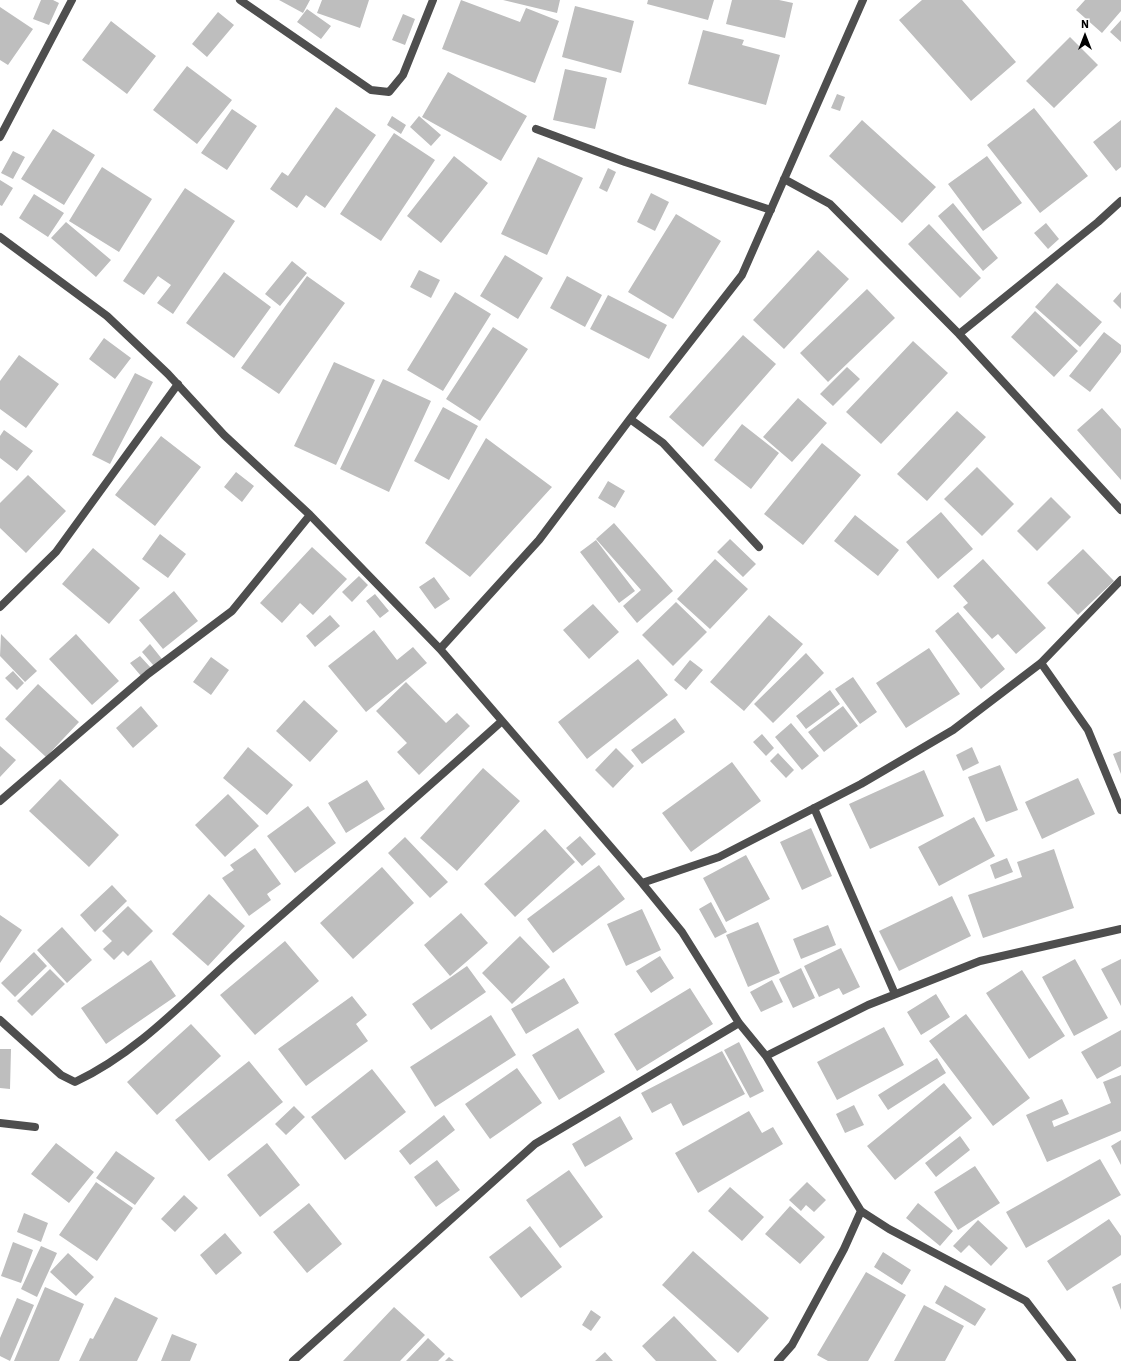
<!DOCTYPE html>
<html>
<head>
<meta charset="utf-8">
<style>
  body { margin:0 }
  #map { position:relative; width:1121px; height:1361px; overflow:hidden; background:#fff; font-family:"IBM Plex Sans",sans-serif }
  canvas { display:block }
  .north { position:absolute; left:1065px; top:16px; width:40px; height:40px; -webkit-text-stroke:3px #fff; paint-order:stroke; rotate:0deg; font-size:11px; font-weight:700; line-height:16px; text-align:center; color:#000 }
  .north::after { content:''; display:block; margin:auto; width:14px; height:18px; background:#000; clip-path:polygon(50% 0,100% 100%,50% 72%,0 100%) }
</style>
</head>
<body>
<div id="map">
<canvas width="1121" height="1361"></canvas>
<div class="north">N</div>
</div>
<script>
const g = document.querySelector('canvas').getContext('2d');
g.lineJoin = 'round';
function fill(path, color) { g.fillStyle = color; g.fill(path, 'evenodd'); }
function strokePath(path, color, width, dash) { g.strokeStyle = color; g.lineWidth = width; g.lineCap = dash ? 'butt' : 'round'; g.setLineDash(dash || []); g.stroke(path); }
fill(new Path2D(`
  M 41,0 L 53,0 L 59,3 L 49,25 L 33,19 Z
  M 279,0 L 310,0 L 303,13 Z
  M 322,0 L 369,0 L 360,28 L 317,13 Z
  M 461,0 L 520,22 L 526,8 L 559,21 L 535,83 L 442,49 Z
  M 503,0 L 560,0 L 557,13 Z
  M 648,0 L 714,0 L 708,20 L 647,4 Z
  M 732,0 L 779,0 L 793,3 L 785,38 L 726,24 Z
  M 922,0 L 962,0 L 1016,62 L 971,101 L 899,20 Z
  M 1085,0 L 1121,0 L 1121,11 L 1102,33 L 1076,10 Z
  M 575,6 L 634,21 L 621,73 L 562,57 Z
  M 0,7 L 33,29 L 8,65 L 0,60 Z
  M 307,9 L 331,26 L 321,39 L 297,22 Z
  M 218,12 L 234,25 L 207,57 L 192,44 Z
  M 403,14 L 415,19 L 405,45 L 392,40 Z
  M 1121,20 L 1121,42 L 1110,32 Z
  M 111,21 L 156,56 L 127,94 L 82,60 Z
  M 703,30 L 744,40 L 742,45 L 780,55 L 766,105 L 688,84 Z
  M 1070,37 L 1098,65 L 1054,108 L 1026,81 Z
  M 187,66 L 232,100 L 197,144 L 153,110 Z
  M 565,69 L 607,78 L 595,129 L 553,120 Z
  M 448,72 L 527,116 L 501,161 L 422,117 Z
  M 837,94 L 845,97 L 840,111 L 831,108 Z
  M 336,107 L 376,135 L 325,208 L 306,195 L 297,208 L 270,189 L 282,172 L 288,176 Z
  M 1034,108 L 1088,176 L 1040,213 L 987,145 Z
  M 232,109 L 257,126 L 227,170 L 201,153 Z
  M 392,116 L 406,125 L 401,134 L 387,125 Z
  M 419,116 L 441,135 L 431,146 L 410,127 Z
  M 862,120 L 936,187 L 902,223 L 829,156 Z
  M 1121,120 L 1121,167 L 1116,171 L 1093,142 Z
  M 53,129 L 95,155 L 64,205 L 21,179 Z
  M 394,133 L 435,160 L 381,241 L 340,214 Z
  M 13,151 L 25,157 L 13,179 L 1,173 Z
  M 454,156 L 488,183 L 441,243 L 407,216 Z
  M 987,156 L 1022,203 L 983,231 L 948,184 Z
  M 538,157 L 583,178 L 547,255 L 501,234 Z
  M 102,167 L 152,199 L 119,252 L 69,221 Z
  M 608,168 L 616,172 L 607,192 L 599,188 Z
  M 0,180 L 13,188 L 2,206 L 0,205 Z
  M 185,188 L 235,221 L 173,314 L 157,303 L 171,285 L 158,276 L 144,295 L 123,281 Z
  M 651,193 L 669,202 L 655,231 L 637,222 Z
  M 34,194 L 64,213 L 48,237 L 19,218 Z
  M 953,203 L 998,258 L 983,271 L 938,216 Z
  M 676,214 L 721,241 L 673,319 L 628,292 Z
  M 66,222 L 111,260 L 96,277 L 51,238 Z
  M 1046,223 L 1059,239 L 1048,249 L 1034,233 Z
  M 929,224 L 981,278 L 960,298 L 908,244 Z
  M 818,250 L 849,279 L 784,349 L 753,320 Z
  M 505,255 L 543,278 L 518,319 L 480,296 Z
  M 292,261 L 307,273 L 280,306 L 265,294 Z
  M 419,270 L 440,280 L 431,298 L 410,287 Z
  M 224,272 L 271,307 L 234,358 L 186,323 Z
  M 307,276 L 345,303 L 279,394 L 241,368 Z
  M 567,276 L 602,295 L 585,327 L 550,308 Z
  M 1057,283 L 1102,322 L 1080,347 L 1035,307 Z
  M 867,289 L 895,318 L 828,382 L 800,353 Z
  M 455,292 L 491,314 L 443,391 L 407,370 Z
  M 1121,292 L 1121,309 L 1113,301 Z
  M 608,295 L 667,325 L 649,359 L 590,329 Z
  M 1035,311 L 1078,351 L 1054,377 L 1011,337 Z
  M 493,327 L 528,349 L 480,421 L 446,399 Z
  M 1104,332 L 1121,345 L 1121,352 L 1090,392 L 1069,376 Z
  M 743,335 L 776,364 L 703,447 L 669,417 Z
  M 104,338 L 131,358 L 115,379 L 89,359 Z
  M 913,341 L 948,373 L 881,444 L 846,412 Z
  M 19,355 L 59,384 L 26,428 L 0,409 L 0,381 Z
  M 334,362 L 375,380 L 336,465 L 294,446 Z
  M 847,367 L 860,379 L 833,406 L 820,394 Z
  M 135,373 L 153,382 L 110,464 L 92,455 Z
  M 383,379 L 431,401 L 389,492 L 340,469 Z
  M 798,398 L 827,423 L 792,462 L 763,437 Z
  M 443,407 L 478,426 L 449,480 L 414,461 Z
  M 1102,408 L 1121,429 L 1121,480 L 1077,430 Z
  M 957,411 L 986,437 L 927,501 L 897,474 Z
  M 742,424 L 779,453 L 751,489 L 714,460 Z
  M 4,430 L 33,451 L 17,471 L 0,458 L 0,436 Z
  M 161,436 L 201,467 L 155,526 L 115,495 Z
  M 486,438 L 552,487 L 470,577 L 425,543 Z
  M 822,443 L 861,475 L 803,545 L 764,514 Z
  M 977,467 L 1014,504 L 982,536 L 944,499 Z
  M 236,472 L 254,486 L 242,502 L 224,487 Z
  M 28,475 L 66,511 L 26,553 L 0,528 L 0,503 Z
  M 608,481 L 625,491 L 615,508 L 598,498 Z
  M 1051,497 L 1071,517 L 1037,551 L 1017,531 Z
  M 941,512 L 973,549 L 938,579 L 906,542 Z
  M 855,515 L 899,550 L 878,576 L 834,541 Z
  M 614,523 L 673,591 L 637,623 L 623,606 L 641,590 L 596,539 Z
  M 160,534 L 186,554 L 168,578 L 142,559 Z
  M 730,539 L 756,564 L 743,577 L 717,552 Z
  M 596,540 L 635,591 L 619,603 L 580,552 Z
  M 312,547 L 347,579 L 313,615 L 300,603 L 282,623 L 260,603 Z
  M 93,548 L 140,588 L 109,624 L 62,584 Z
  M 1083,549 L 1114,581 L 1078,615 L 1047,583 Z
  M 715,559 L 748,589 L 710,629 L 677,599 Z
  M 983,559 L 1046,628 L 1016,654 L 998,634 L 992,639 L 963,607 L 968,603 L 953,586 Z
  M 359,576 L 368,585 L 352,602 L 342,592 Z
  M 434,577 L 450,599 L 435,609 L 419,587 Z
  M 174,591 L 198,621 L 163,649 L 139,620 Z
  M 375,594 L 389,611 L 380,618 L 366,601 Z
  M 676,602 L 707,632 L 673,666 L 642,635 Z
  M 593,604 L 619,632 L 589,659 L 563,630 Z
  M 958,612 L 1005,669 L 981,689 L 935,631 Z
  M 330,615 L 340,626 L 315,647 L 306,636 Z
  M 769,615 L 803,644 L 744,711 L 710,682 Z
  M 374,630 L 397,660 L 413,647 L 427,663 L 366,712 L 328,666 Z
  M 1,634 L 37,671 L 25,682 L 0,656 Z
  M 76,634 L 119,681 L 92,705 L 49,659 Z
  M 150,644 L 162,659 L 154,666 L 142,652 Z
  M 929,648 L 960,694 L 906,728 L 876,683 Z
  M 806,653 L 824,673 L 773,723 L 754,704 Z
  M 140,656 L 151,668 L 141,676 L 130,663 Z
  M 211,657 L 229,670 L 211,695 L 193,682 Z
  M 638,659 L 668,695 L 587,759 L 558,722 Z
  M 690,660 L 703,670 L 686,690 L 674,680 Z
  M 13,671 L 24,683 L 17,690 L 5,678 Z
  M 853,677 L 877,712 L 860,724 L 835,689 Z
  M 406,682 L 446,723 L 457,713 L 470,726 L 419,775 L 397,752 L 407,743 L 376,711 Z
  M 38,684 L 79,722 L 46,757 L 5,719 Z
  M 830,690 L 840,704 L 806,729 L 796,716 Z
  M 304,700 L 338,731 L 310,762 L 276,731 Z
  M 141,706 L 158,726 L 133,748 L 116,728 Z
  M 843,706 L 858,726 L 824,752 L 808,732 Z
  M 675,718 L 685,732 L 642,764 L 631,750 Z
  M 791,723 L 819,756 L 802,770 L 775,737 Z
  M 762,734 L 774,748 L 766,756 L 753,742 Z
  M 0,746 L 16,760 L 0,777 Z
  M 248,747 L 293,785 L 267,815 L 223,778 Z
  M 972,747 L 979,763 L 963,771 L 956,755 Z
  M 616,748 L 634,766 L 613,788 L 595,770 Z
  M 1121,751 L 1121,774 L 1113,754 Z
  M 778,753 L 794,770 L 786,778 L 770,761 Z
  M 732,762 L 761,801 L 691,852 L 662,813 Z
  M 1000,765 L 1018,810 L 986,822 L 968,777 Z
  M 483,768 L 520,801 L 457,871 L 420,838 Z
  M 924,770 L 944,816 L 870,849 L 849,804 Z
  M 1078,778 L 1095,814 L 1042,839 L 1025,802 Z
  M 60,779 L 119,835 L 89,867 L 29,811 Z
  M 367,780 L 385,809 L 346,833 L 328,803 Z
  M 228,794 L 259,826 L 225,857 L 195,825 Z
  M 308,806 L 336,843 L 295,873 L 267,836 Z
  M 974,817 L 995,856 L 939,886 L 918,847 Z
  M 811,828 L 832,876 L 802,890 L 780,842 Z
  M 545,829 L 575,862 L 515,917 L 484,884 Z
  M 580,836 L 596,854 L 582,866 L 566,848 Z
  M 405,837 L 448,882 L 430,898 L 388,853 Z
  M 255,848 L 281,884 L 267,894 L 271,900 L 249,916 L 222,878 L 234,870 L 230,865 Z
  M 1054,849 L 1074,908 L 983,938 L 968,895 L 1022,877 L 1017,862 Z
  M 746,855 L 770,899 L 726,922 L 703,878 Z
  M 1007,858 L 1013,872 L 995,879 L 990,865 Z
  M 599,865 L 625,899 L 553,953 L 527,919 Z
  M 382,867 L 414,903 L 353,959 L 320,923 Z
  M 112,885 L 127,901 L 95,932 L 80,915 Z
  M 209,894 L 245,926 L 208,966 L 172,934 Z
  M 952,896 L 971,936 L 899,971 L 879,931 Z
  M 711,902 L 727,932 L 715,938 L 699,909 Z
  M 128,906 L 153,931 L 128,956 L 123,951 L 114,960 L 103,949 L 112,941 L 102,931 Z
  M 642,909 L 661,950 L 626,966 L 607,924 Z
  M 461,913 L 488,943 L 450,976 L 424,945 Z
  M 0,915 L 22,930 L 0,963 Z
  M 758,922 L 780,973 L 748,987 L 726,935 Z
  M 828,925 L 836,945 L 801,959 L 793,939 Z
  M 62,927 L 92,960 L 67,983 L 37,950 Z
  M 520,936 L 550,967 L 512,1004 L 482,973 Z
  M 285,941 L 319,981 L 255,1035 L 220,995 Z
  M 841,948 L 860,987 L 843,995 L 839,988 L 819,997 L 804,966 Z
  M 34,952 L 47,966 L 15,997 L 1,983 Z
  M 660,956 L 674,978 L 651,993 L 636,971 Z
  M 1075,959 L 1108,1018 L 1074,1036 L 1042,977 Z
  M 1121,959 L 1121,1006 L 1101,969 Z
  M 151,960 L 176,996 L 106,1044 L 81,1008 Z
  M 467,966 L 486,992 L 431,1030 L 412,1004 Z
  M 801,968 L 815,998 L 793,1008 L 779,979 Z
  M 50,969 L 65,984 L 32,1016 L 17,1001 Z
  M 1022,970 L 1065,1036 L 1029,1059 L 986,993 Z
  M 564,978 L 579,1003 L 526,1034 L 511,1009 Z
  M 772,980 L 783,1002 L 761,1012 L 750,992 Z
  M 690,988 L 713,1024 L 637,1071 L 614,1034 Z
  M 936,994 L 950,1017 L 921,1035 L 907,1012 Z
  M 352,996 L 367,1015 L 356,1024 L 368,1041 L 306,1086 L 278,1049 Z
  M 966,1014 L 1030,1098 L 993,1126 L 929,1041 Z
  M 491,1015 L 516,1055 L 435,1107 L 410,1067 Z
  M 191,1024 L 221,1056 L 157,1115 L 127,1082 Z
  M 884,1027 L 904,1065 L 837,1100 L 817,1062 Z
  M 578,1028 L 605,1072 L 559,1100 L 532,1055 Z
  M 1121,1030 L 1121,1066 L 1097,1079 L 1081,1052 Z
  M 739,1042 L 764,1091 L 750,1098 L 724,1050 Z
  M 0,1049 L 11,1049 L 10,1089 L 0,1088 Z
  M 722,1051 L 745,1094 L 683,1126 L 671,1103 L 652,1113 L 641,1093 Z
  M 937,1058 L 946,1073 L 888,1110 L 878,1095 Z
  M 249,1061 L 283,1102 L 209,1161 L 175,1120 Z
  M 517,1068 L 542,1103 L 490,1139 L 465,1104 Z
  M 372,1069 L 406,1112 L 345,1160 L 311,1117 Z
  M 1121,1075 L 1121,1131 L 1047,1162 L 1026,1115 L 1062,1099 L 1069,1114 L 1052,1121 L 1054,1127 L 1111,1103 L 1103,1082 Z
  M 944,1083 L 972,1118 L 895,1180 L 867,1146 Z
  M 854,1105 L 864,1125 L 845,1133 L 836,1114 Z
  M 294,1106 L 305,1117 L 286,1135 L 275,1124 Z
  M 749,1111 L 762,1133 L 773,1127 L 783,1144 L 698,1193 L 675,1153 Z
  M 444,1115 L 455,1130 L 410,1165 L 399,1151 Z
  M 620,1116 L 633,1139 L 585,1167 L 572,1144 Z
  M 960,1136 L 970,1150 L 936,1177 L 925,1163 Z
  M 1121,1140 L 1121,1165 L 1111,1146 Z
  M 56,1143 L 94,1172 L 69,1203 L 31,1174 Z
  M 267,1143 L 300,1185 L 260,1217 L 227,1175 Z
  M 116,1151 L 155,1178 L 135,1205 L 96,1178 Z
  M 1100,1159 L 1121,1195 L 1026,1248 L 1006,1212 Z
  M 437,1160 L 460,1190 L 436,1207 L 414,1177 Z
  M 975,1166 L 1000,1203 L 958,1230 L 934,1192 Z
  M 569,1170 L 603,1217 L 560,1248 L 526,1200 Z
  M 96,1182 L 133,1208 L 97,1261 L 59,1235 Z
  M 807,1182 L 826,1200 L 814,1212 L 806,1205 L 801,1211 L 789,1200 Z
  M 730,1187 L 764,1217 L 742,1241 L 708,1211 Z
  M 184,1195 L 198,1208 L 175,1232 L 161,1219 Z
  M 309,1203 L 342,1244 L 307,1273 L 273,1232 Z
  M 918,1203 L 953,1231 L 940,1246 L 906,1218 Z
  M 790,1206 L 825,1237 L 800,1264 L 765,1234 Z
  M 24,1213 L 48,1223 L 41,1242 L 17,1232 Z
  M 1109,1219 L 1121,1236 L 1121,1255 L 1067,1291 L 1047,1261 Z
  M 978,1220 L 1008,1248 L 991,1266 L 969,1245 L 961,1253 L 953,1246 Z
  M 530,1226 L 562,1267 L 521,1298 L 489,1257 Z
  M 225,1233 L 242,1253 L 216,1275 L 200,1255 Z
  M 13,1242 L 33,1250 L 21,1283 L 1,1276 Z
  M 41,1246 L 57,1253 L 37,1297 L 21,1289 Z
  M 693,1251 L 769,1318 L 738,1353 L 662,1285 Z
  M 883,1252 L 911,1270 L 902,1285 L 874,1267 Z
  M 68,1253 L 94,1277 L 76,1296 L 50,1272 Z
  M 866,1272 L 906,1295 L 868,1361 L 828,1361 L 817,1355 Z
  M 1121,1283 L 1121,1310 L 1112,1287 Z
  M 945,1285 L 986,1309 L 975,1326 L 935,1303 Z
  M 45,1287 L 84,1304 L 59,1361 L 14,1361 Z
  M 115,1297 L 158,1318 L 137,1361 L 79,1361 L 90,1338 L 93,1339 Z
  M 17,1298 L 34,1305 L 10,1361 L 0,1356 L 0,1338 Z
  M 924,1305 L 964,1326 L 945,1361 L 894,1361 Z
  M 394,1307 L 425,1335 L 400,1361 L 343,1361 Z
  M 591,1310 L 601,1317 L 591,1331 L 582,1325 Z
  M 674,1316 L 717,1361 L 656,1361 L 642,1346 Z
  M 172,1334 L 197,1344 L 190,1361 L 161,1361 Z
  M 428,1338 L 445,1354 L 438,1361 L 406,1361 Z
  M 605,1352 L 613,1361 L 595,1361 Z
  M 449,1357 L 454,1361 L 445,1361 Z`), '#bebebe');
strokePath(new Path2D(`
  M 240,0 L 371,90 L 389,92 L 403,75 L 433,0
  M 536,129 L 625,162 L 771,210
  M 0,137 L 72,0
  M 784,179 L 830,204 L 959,334 L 1121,510
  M 0,237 L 107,316 L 168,374 L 224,435 L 310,515 L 440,649 L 642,883 L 682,932 L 739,1023 L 766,1056 L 861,1211 L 889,1229 L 1026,1301 L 1072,1361
  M 959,334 L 1098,222 L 1121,201
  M 630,419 L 663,443 L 759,547
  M 0,607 L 56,552 L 178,384
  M 440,649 L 539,540 L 630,419 L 742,275 L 863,0
  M 1041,663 L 1088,730 L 1121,810
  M 0,801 L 148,674 L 232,611 L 310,515
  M 814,808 L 895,994
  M 642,883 L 719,857 L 861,784 L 953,730 L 1041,663 L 1121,580
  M 0,1020 L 61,1075 L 75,1082 C 139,1052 186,999 238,953 C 326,876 415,799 502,721
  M 766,1056 L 868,1005 L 980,961 L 1121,929
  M 0,1123 L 35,1127
  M 293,1361 L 535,1144 L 739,1023
  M 778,1361 L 792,1345 L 844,1249 L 861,1211`), '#4e4e4e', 8);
</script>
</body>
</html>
